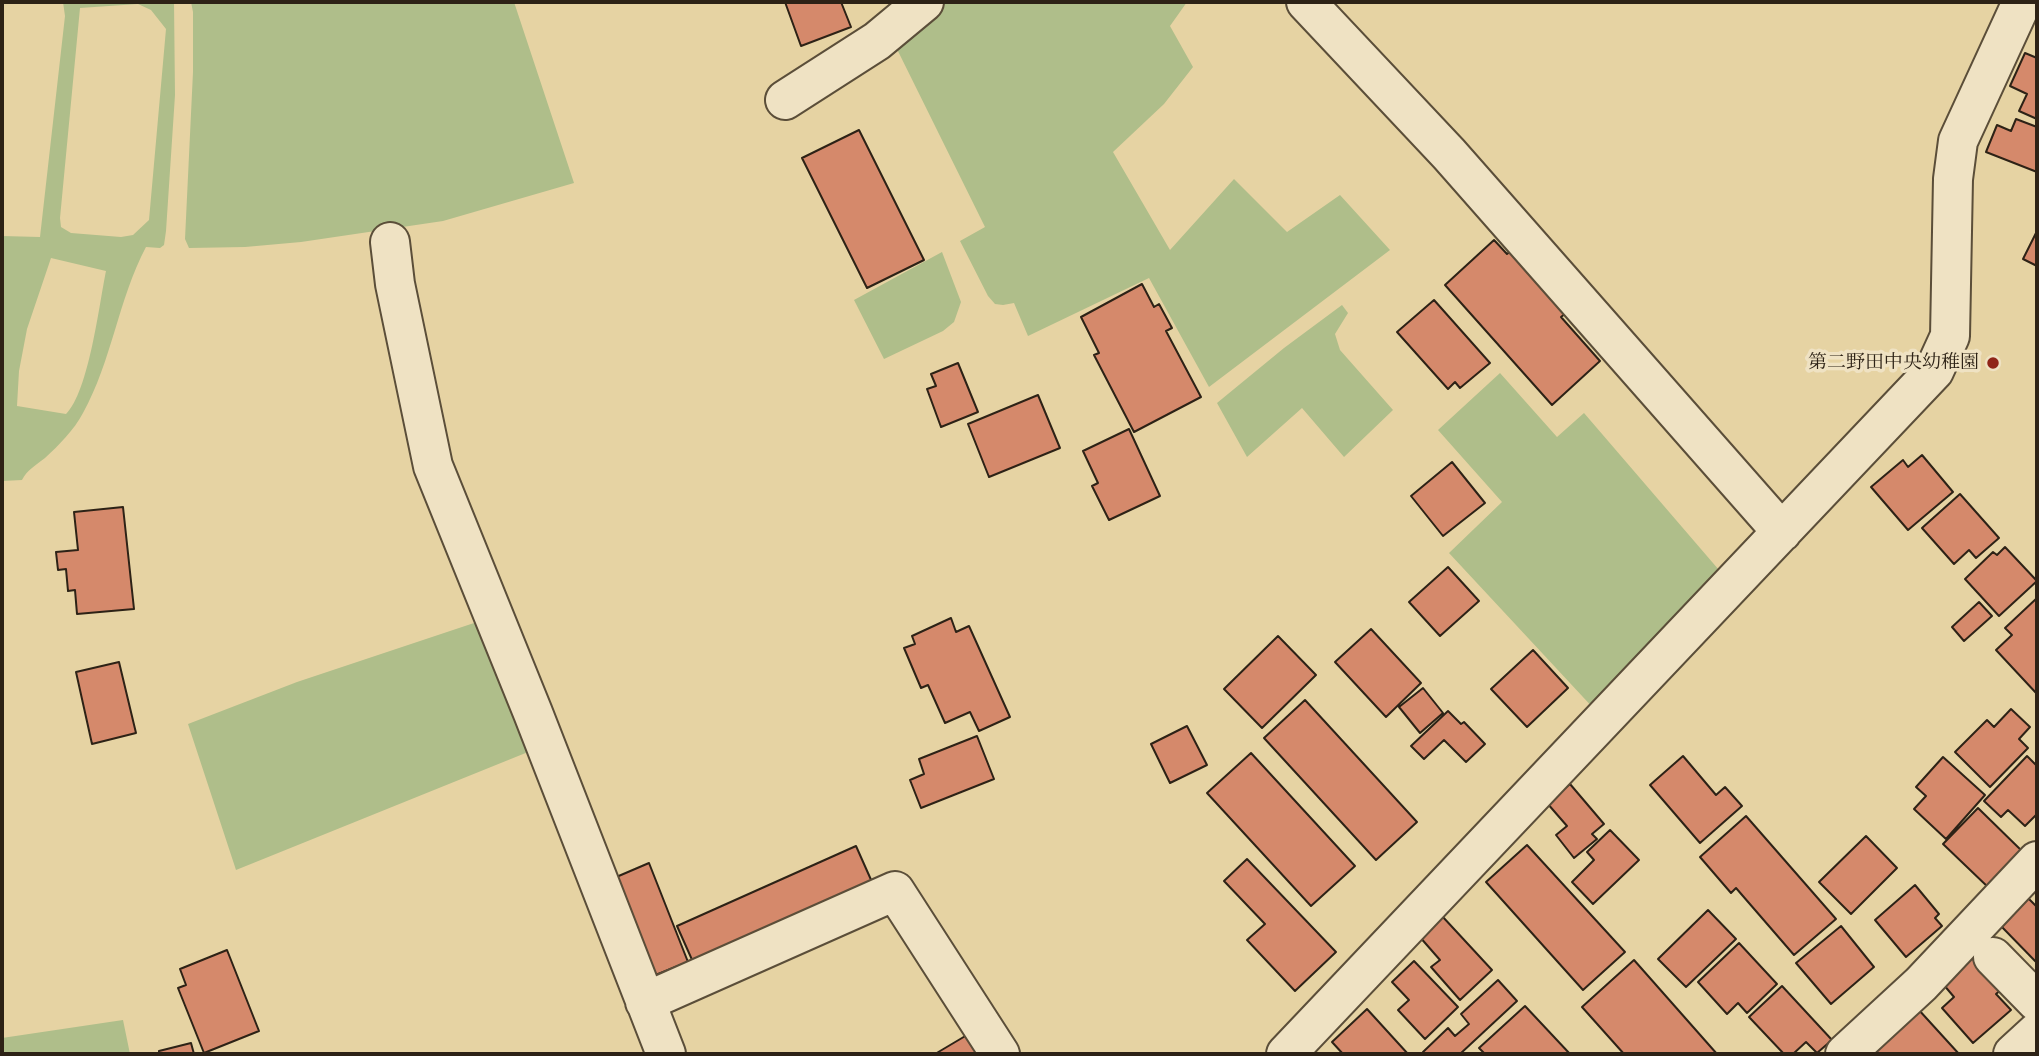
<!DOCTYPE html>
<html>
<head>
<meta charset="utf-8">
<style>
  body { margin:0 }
  #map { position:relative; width:2039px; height:1056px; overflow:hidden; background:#e6d3a3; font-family:"Libre Caslon Text",serif }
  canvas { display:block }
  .frame { position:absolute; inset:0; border:4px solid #2d2216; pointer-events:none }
</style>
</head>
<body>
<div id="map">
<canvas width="2039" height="1056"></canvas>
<div class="frame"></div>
</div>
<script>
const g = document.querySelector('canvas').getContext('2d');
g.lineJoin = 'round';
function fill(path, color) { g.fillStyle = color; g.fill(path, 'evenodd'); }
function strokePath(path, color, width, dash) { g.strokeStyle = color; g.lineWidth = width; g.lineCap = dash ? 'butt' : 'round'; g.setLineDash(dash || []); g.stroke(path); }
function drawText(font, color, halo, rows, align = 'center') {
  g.font = font + ' "Libre Caslon Text","Noto Serif JP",serif'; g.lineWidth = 7; g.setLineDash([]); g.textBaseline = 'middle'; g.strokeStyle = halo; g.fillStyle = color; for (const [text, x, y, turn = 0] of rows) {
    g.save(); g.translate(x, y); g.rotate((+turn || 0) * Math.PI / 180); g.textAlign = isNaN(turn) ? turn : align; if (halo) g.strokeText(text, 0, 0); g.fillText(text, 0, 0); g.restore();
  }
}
fill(new Path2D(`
  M 63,2 L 174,2 L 175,95 L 166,231 L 164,245 L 160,248 L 146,247 C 118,300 112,361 83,413 C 74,430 59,445 45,458 C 36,465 27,470 22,480 L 2,481 L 2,236 L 40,237 L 65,16 ZM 138,4 L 151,10 L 166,29 L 149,220 L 133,235 L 121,237 L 71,233 L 61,227 L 60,218 L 80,8 ZM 51,258 L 106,271 C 99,305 89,391 66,414 L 17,406 L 19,371 L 27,329 Z
  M 191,2 L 514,2 L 574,183 L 443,221 L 301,242 L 245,247 L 189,248 L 185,239 L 193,72 L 193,12 Z
  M 940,2 L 1187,2 L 1170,26 L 1193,67 L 1164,104 L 1113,152 L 1170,250 L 1234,179 L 1287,232 L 1340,195 L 1390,250 L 1209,387 L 1149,278 L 1028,336 L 1014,303 L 1003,305 L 995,304 L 988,296 L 960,241 L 985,227 L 891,37 Z
  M 942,252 L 961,302 L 954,322 L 943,331 L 884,359 L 854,300 Z
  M 1342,305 L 1348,313 L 1335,334 L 1340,350 L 1393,410 L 1344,457 L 1302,408 L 1247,457 L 1217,403 L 1284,348 Z
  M 1500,373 L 1557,437 L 1584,413 L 1725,577 L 1596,711 L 1449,553 L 1502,502 L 1438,430 Z
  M 486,619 L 538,748 L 236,870 L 188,724 L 297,682 Z
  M 123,1020 L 130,1054 L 2,1054 L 2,1038 Z`), '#afbe8a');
const building = new Path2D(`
  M 785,2 L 841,2 L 851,27 L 801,46 Z
  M 2025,53 L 2037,58 L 2037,119 L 2019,111 L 2027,94 L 2010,86 Z
  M 2016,119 L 2037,127 L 2037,172 L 1986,152 L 1997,125 L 2011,131 Z
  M 859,130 L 924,260 L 867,288 L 802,158 Z
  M 2037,231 L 2037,266 L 2023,259 Z
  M 1494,240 L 1507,254 L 1511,251 L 1566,313 L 1561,317 L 1600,361 L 1552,405 L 1445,285 Z
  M 1142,284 L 1154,307 L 1159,304 L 1172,328 L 1166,331 L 1201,397 L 1134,432 L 1094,355 L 1099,353 L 1081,317 Z
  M 1434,300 L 1490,363 L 1460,388 L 1455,382 L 1448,389 L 1397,332 Z
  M 958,363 L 978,412 L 941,427 L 927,389 L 936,386 L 931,374 Z
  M 1038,395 L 1060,448 L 989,477 L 968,424 Z
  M 1129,429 L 1160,496 L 1109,520 L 1092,486 L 1098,483 L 1083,451 Z
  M 1922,455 L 1953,492 L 1908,530 L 1871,487 L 1903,460 L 1908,467 Z
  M 1452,462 L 1485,503 L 1443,536 L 1411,496 Z
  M 1960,494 L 1999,538 L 1976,558 L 1969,550 L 1954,564 L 1922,528 Z
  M 123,507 L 134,609 L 77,614 L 75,590 L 68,591 L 66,569 L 58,570 L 56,552 L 78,550 L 74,512 Z
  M 2005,547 L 2037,581 L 1999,616 L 1965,579 L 1993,552 L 1997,555 Z
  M 1448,567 L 1479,601 L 1440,636 L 1409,602 Z
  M 2037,598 L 2037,694 L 1996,650 L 2012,635 L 2005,628 Z
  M 1979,602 L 1992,616 L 1964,641 L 1952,627 Z
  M 951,618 L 956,632 L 969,626 L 1010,717 L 979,731 L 970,712 L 945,723 L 928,685 L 921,688 L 904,648 L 915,644 L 912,636 Z
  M 1371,629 L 1421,683 L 1386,717 L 1335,662 Z
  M 1278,636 L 1316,675 L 1262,728 L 1224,689 Z
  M 1533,650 L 1568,688 L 1527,727 L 1491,689 Z
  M 119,662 L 136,733 L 92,744 L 76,672 Z
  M 1423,688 L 1443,713 L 1420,733 L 1399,707 Z
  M 1305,700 L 1417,822 L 1376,860 L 1264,738 Z
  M 2011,709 L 2030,727 L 2019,739 L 2028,748 L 1990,787 L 1955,752 L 1987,720 L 1994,727 Z
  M 1448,711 L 1461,724 L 1464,722 L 1485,744 L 1466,762 L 1444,740 L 1424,759 L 1411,746 Z
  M 1187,726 L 1207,765 L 1170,783 L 1151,744 Z
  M 977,736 L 994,779 L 921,808 L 910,780 L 924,774 L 919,759 Z
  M 1251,753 L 1355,866 L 1311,906 L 1207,793 Z
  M 1683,756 L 1716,795 L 1725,787 L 1742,806 L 1700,843 L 1650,785 Z
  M 2027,756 L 2037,766 L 2037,814 L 2025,826 L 2008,810 L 2001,817 L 1984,801 Z
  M 1943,757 L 1985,795 L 1946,839 L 1914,809 L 1926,796 L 1916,787 Z
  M 1570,784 L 1604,824 L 1592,834 L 1597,839 L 1574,858 L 1556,835 L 1567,826 L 1547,803 Z
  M 1978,808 L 2024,853 L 1990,889 L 1943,844 Z
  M 1746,816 L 1836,919 L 1794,955 L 1736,888 L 1731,893 L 1700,857 Z
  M 1610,830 L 1639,860 L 1593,904 L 1572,882 L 1594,860 L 1587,852 Z
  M 1866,836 L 1897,868 L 1851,914 L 1819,882 Z
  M 1527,845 L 1625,952 L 1583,990 L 1486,882 Z
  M 856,846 L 872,882 L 693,962 L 677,926 Z
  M 1247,859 L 1336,952 L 1295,991 L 1247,940 L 1265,924 L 1224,881 Z
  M 649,863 L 688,962 L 653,976 L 614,878 Z
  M 1915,885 L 1939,914 L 1935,918 L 1942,926 L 1906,957 L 1875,920 Z
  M 2027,897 L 2037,907 L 2037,963 L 1999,924 Z
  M 1708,910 L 1736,939 L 1686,987 L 1658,959 Z
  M 1442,916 L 1492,970 L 1460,1000 L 1431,967 L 1440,960 L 1419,936 Z
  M 1841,926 L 1874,967 L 1831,1004 L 1796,963 Z
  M 1739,943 L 1777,984 L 1747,1013 L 1738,1003 L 1727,1014 L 1698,982 Z
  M 227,950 L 259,1031 L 204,1053 L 178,988 L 186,985 L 180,969 Z
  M 1974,956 L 2003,988 L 1996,994 L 2011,1010 L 1973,1043 L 1942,1008 L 1954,997 L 1943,984 Z
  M 1634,960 L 1717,1054 L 1624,1054 L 1582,1007 Z
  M 1414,961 L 1458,1007 L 1425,1039 L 1398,1010 L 1409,1000 L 1392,982 Z
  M 1498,980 L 1517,1001 L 1460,1054 L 1425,1054 L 1423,1052 L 1448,1028 L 1455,1036 L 1469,1024 L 1461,1014 Z
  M 1782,986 L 1832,1040 L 1817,1053 L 1806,1042 L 1793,1054 L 1784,1054 L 1749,1017 Z
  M 1525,1006 L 1570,1054 L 1485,1054 L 1479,1048 Z
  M 1367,1009 L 1408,1054 L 1343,1054 L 1332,1042 Z
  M 1918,1009 L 1959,1054 L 1876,1054 L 1873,1051 Z
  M 967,1035 L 979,1054 L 935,1054 Z
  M 191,1043 L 194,1054 L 159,1054 L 159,1051 Z`);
fill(building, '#d5896b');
strokePath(building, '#2d2216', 2);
const minor = new Path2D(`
  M 1306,2 L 1449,154 L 1782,532
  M 785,100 L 877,41 L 924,2
  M 390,242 L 395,284 L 433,466 L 533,713 L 666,1054
  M 1993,957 L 2037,1002
  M 645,1002 L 895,891 L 1000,1054
  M 1286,1054 L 1934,371 L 1950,336 L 1953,179 L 1958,141 L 2022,2
  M 1845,1054 L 1921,984 L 2037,861
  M 2013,1054 L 2037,1032`);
strokePath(minor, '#5b4e39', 42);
strokePath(minor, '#efe2c3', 38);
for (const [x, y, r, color] of [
  [1993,363,7,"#8f2418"]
]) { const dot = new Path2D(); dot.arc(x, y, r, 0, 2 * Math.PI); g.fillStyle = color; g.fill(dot); strokePath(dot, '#efe2c3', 2.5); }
drawText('19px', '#2d2216', '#efe2c3', [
  ["第二野田中央幼稚園",1979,363]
], 'right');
</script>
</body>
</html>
